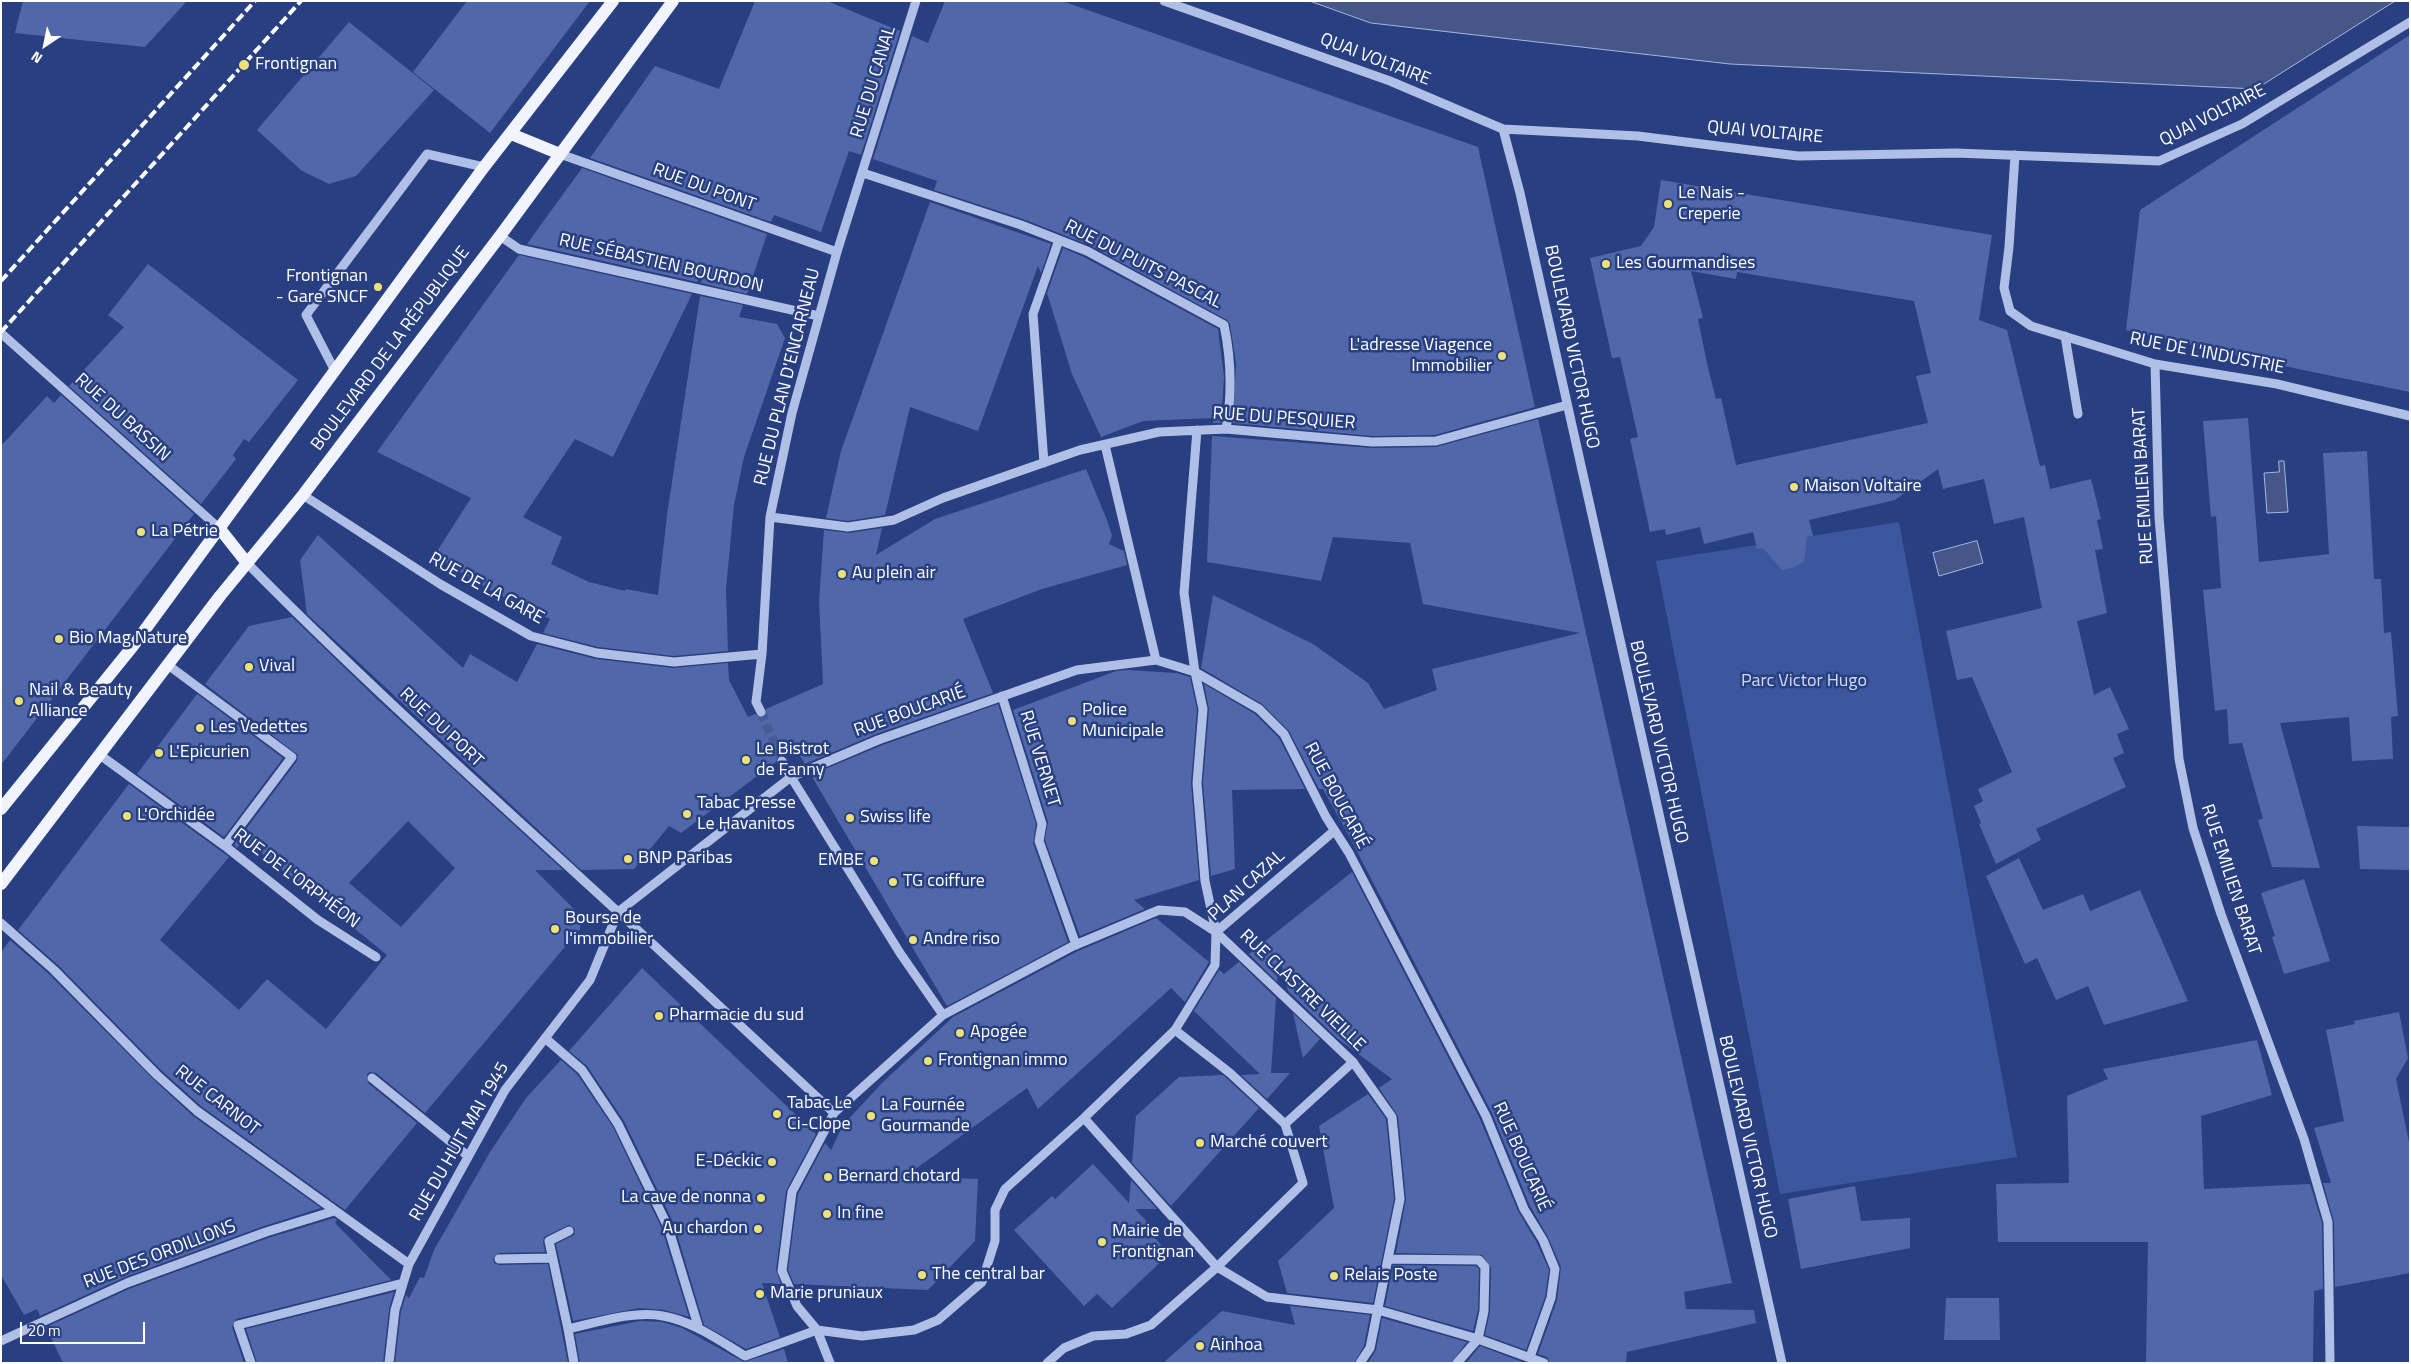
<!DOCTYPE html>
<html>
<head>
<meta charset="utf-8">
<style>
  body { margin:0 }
  #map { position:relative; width:2411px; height:1364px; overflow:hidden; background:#283f81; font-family:"Titillium Web",sans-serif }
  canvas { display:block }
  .frame { position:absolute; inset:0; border:2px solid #fff; pointer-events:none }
  .north { position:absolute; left:20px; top:20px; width:50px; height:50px; -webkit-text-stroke:4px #283f81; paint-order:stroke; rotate:214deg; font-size:14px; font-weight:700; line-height:20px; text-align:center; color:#fff }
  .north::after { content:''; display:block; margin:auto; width:18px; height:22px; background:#fff; clip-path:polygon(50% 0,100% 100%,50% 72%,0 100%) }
  .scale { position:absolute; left:20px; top:1322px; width:125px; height:22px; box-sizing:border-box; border:2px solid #fff; border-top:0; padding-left:6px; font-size:15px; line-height:18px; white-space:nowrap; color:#fff; -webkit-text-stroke:4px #283f81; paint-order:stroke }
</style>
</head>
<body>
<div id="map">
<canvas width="2411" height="1364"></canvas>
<div class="frame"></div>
<div class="north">N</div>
<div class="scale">20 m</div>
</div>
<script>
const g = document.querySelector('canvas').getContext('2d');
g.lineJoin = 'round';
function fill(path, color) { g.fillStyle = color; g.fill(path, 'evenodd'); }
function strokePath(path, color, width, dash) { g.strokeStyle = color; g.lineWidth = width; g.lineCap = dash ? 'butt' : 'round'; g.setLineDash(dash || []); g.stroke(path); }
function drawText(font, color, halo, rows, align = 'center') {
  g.font = font + ' "Titillium Web",sans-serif'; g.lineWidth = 5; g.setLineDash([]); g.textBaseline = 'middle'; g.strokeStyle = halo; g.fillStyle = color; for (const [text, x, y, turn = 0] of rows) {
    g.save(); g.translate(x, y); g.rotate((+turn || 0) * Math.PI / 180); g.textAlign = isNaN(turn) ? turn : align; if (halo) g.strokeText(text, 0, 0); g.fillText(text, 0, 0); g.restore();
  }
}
fill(new Path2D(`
  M 1899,522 L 2017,1157 L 1780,1194 L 1656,561 Z`), '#3d579f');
const water = new Path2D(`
  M 1310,1 L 2395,1 L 2256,89 L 1730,64 L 1371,23 Z
  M 2279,461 L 2284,461 L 2288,512 L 2267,513 L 2264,473 L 2279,472 Z
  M 1977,541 L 1983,563 L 1939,576 L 1933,553 Z`);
fill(water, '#465686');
strokePath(water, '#a5b7e6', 1);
fill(new Path2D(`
  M 23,1 L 187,1 L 145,47 L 15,33 Z
  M 467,1 L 590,1 L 490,133 L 413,72 Z
  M 755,1 L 827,1 L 900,31 L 861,155 L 849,151 L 821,232 L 774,215 L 771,222 L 590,158 L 655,66 L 719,89 Z
  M 945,1 L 1062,1 L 1478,147 L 1535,407 L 1435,435 L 1372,436 L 1233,423 L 1236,363 L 1230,324 L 1227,320 L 1089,245 L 1023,219 L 934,190 L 937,181 L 873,159 L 912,36 L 928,43 Z
  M 349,22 L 434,90 L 356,176 L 329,184 L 302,171 L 257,130 Z
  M 2410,35 L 2410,392 L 2298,369 L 2126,330 L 2140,210 Z
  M 582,168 L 767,234 L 747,294 L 701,283 L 703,271 L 697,282 L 527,244 Z
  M 1661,180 L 1992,235 L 1979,320 L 2007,330 L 2040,466 L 2045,465 L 2050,489 L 2091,479 L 2101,519 L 2097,520 L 2103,549 L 2095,550 L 2107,613 L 2077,621 L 2094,695 L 2110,687 L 2129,729 L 2117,734 L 2124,753 L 2113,758 L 2126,787 L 2036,829 L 2041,840 L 1996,864 L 1979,824 L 1981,823 L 1974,806 L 1983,801 L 1978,789 L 2012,772 L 1972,677 L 1957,680 L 1946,631 L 2042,608 L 2024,517 L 1994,524 L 1984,479 L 1943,489 L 1938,469 L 1895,500 L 1809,520 L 1813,536 L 1807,537 L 1804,562 L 1792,568 L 1782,570 L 1763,548 L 1757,549 L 1753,532 L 1704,544 L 1700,527 L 1666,535 L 1665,529 L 1650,532 L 1630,439 L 1638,437 L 1620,357 L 1612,358 L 1590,258 L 1641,246 L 1654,227 ZM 1691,271 L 1736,279 L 1737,272 L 1914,301 L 1931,373 L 1916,376 L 1928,423 L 1736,465 L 1721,398 L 1716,399 L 1708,368 L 1698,319 L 1703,318 Z
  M 930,202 L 1051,244 L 1041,273 L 1038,266 L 978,431 L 910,407 L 885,515 L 848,521 L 826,518 L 841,451 Z
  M 1063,248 L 1084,257 L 1218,329 L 1224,377 L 1221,423 L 1213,423 L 1213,418 L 1143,421 L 1101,437 L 1072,374 L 1047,293 Z
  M 519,255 L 692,294 L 613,457 L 575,439 L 523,517 L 562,537 L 551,564 L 589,582 L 625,591 L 626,589 L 658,595 L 667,515 L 700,296 L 743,305 L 739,317 L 777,324 L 785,338 L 744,457 L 734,505 L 726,589 L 728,651 L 674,656 L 598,647 L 543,633 L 550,619 L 495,593 L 434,556 L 471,498 L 377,452 Z
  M 148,264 L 298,380 L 249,442 L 244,439 L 233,455 L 236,459 L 201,504 L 69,386 L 124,327 L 108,315 Z
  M 61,395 L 194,514 L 1,765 L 1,446 L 47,396 L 54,403 Z
  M 2248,418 L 2259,562 L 2329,554 L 2323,453 L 2367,451 L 2374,579 L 2381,579 L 2384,633 L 2391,632 L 2398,716 L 2391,717 L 2393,759 L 2352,761 L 2349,717 L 2280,723 L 2320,868 L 2272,867 L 2258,820 L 2263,819 L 2242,743 L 2229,744 L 2227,709 L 2215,711 L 2203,590 L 2221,588 L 2216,516 L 2211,517 L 2203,421 Z
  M 1538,419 L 1732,1283 L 1684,1292 L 1686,1309 L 1754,1310 L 1756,1323 L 1627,1352 L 1626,1363 L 1550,1363 L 1547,1357 L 1538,1354 L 1557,1300 L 1561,1267 L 1548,1237 L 1530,1206 L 1492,1113 L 1348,834 L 1323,789 L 1319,789 L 1289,731 L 1262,704 L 1201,668 L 1213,595 L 1313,644 L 1368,683 L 1384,709 L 1437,690 L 1432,669 L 1580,633 L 1423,604 L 1410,543 L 1333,537 L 1321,581 L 1207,562 L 1212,436 L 1372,448 L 1436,447 Z
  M 1086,469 L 1107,520 L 1112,536 L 1109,544 L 1124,551 L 1127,565 L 1042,589 L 963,619 L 993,693 L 876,734 L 805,764 L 795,748 L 785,755 L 779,755 L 776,762 L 681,833 L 669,826 L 634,869 L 581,870 L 307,614 L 300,560 L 318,535 L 463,668 L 470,654 L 517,682 L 537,644 L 596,659 L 673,668 L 728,663 L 729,680 L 748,717 L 755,714 L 761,718 L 766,715 L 766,709 L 823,684 L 819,601 L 824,530 L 849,533 L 882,528 L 876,555 L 935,519 Z
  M 292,617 L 379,701 L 563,870 L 535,870 L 580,915 L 580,929 L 425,1113 L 376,1073 L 370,1072 L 367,1074 L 368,1083 L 417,1123 L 345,1210 L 201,1106 L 161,1070 L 58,965 L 18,930 L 129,784 L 229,857 L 160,940 L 239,1010 L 267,979 L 326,1029 L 387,955 L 244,839 L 237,848 L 234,845 L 297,761 L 298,755 L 205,684 L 249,626 ZM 408,821 L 455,868 L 401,927 L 349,883 Z
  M 1128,670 L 1176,673 L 1190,677 L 1197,709 L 1191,783 L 1199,880 L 1134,900 L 1145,909 L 1080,936 L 1045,840 L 1048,822 L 1013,710 L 1116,671 Z
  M 1204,684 L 1255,714 L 1279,738 L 1305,789 L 1232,790 L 1235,869 L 1211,876 L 1203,783 L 1209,709 Z
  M 197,694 L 283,758 L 224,837 L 137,774 Z
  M 998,704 L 1036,824 L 1033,843 L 1068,942 L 947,1006 L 811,775 L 880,746 Z
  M 2357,826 L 2410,827 L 2410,870 L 2360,869 Z
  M 2019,858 L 2043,910 L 2083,894 L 2090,911 L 2140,890 L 2188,1001 L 2104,1025 L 2088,986 L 2056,1000 L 2037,958 L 2025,964 L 1986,876 Z
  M 1352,872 L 1480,1119 L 1518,1211 L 1537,1243 L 1549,1270 L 1545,1297 L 1526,1350 L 1485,1335 L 1490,1311 L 1491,1267 L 1482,1255 L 1396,1253 L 1406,1199 L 1398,1116 L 1379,1088 L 1392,1079 L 1338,1039 L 1288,991 L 1279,954 L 1277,982 L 1249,954 Z
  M 2304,879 L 2330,961 L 2284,974 L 2272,937 L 2275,936 L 2261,893 Z
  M 1156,918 L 1209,962 L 1185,1002 L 1171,988 L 1038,1109 L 1027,1088 L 906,1176 L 978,1179 L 975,1241 L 928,1290 L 794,1284 L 788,1270 L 798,1194 L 825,1143 L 831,1150 L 843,1125 L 883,1082 L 953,1017 L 1076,952 Z
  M 10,940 L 50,975 L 153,1079 L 193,1116 L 321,1208 L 264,1226 L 125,1277 L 40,1316 L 37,1309 L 24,1315 L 1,1275 L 1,952 Z
  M 1239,962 L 1276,998 L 1271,1073 L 1290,1073 L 1267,1099 L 1241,1075 L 1260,1074 L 1194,1011 L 1219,970 L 1224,974 Z
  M 642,968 L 816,1134 L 786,1191 L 776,1270 L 781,1284 L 762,1283 L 780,1337 L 746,1349 L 704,1325 L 674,1224 L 624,1121 L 587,1066 L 569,1051 Z
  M 2399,1012 L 2408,1058 L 2396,1079 L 2410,1147 L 2410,1273 L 2335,1287 L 2334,1222 L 2323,1183 L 2331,1183 L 2314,1128 L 2344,1121 L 2326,1030 L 2355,1024 L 2354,1021 Z
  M 1293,1013 L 1320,1039 L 1303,1058 Z
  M 2257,1040 L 2272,1095 L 2201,1116 L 2204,1189 L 2310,1184 L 2322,1223 L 2323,1289 L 2314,1291 L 2313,1363 L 2146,1363 L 2148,1242 L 1998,1242 L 1996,1184 L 2069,1183 L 2067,1096 L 2108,1079 L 2103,1069 Z
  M 561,1060 L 577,1074 L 613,1127 L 662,1229 L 689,1317 L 664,1310 L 639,1308 L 573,1321 L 556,1244 L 574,1235 L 575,1229 L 569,1225 L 544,1237 L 543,1242 L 545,1252 L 499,1253 L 493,1259 L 494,1263 L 499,1265 L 548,1264 L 568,1363 L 395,1363 L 401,1311 L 406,1295 L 409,1298 L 420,1277 L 424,1278 L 434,1250 L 490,1152 L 526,1098 Z
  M 1223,1075 L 1259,1108 L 1171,1206 L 1132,1163 L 1136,1116 L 1179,1077 Z
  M 1368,1094 L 1386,1119 L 1394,1199 L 1373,1303 L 1287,1293 L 1278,1261 L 1334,1208 L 1319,1126 Z
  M 1093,1164 L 1129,1203 L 1131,1180 L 1157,1209 L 1135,1209 L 1152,1227 L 1149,1231 L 1169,1254 L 1112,1308 L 1097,1294 L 1084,1306 L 1014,1230 L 1052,1196 L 1055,1199 Z
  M 1855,1186 L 1861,1221 L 1910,1218 L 1910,1248 L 1801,1269 L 1788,1199 Z
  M 334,1218 L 337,1220 L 335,1223 L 391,1280 L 236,1319 L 232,1327 L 244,1363 L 63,1363 L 46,1327 L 129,1289 L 268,1238 Z
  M 1393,1265 L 1476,1266 L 1479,1269 L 1478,1310 L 1473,1331 L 1385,1306 Z
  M 394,1292 L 389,1309 L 383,1363 L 257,1363 L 246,1329 Z
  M 1946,1298 L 1999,1298 L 2000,1340 L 1944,1340 Z
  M 1290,1306 L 1370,1315 L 1364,1346 L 1354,1363 L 1163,1363 L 1222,1311 L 1295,1325 Z
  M 1382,1318 L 1467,1342 L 1451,1363 L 1368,1363 L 1376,1350 Z
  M 640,1321 L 662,1322 L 682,1328 L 744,1362 L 784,1349 L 788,1363 L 580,1363 L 575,1334 Z
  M 1480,1346 L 1525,1363 L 1466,1363 Z`), '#5068aa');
strokePath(new Path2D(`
  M 761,712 L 782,761`), '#485c94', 9, [9, 4.5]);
strokePath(new Path2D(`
  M 1164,1 L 1390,81 L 1503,129 L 1638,136 L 1798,156 L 1956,153 L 2159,161 L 2242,124 L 2410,22
  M 1503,129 L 1520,193 L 1782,1363
  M 560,154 L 837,252
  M 2015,155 L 2009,247 L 2004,288 L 2010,311 L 2031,326 L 2155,364 L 2277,384 L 2410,416
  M 863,173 L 1021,225 L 1087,251 L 1224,325 C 1231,358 1232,395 1226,429
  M 500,236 L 519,249 L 819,316
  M 1,333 L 220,529
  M 2065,336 L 2078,414
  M 2155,364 L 2159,517 L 2179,759 L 2193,828 L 2221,914 L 2304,1139 L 2328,1222 L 2330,1363
  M 335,371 L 306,315 L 427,154 L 484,167
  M 1105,445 L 1156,660
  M 1044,463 L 1033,314 L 1059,240
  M 303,495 L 440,584 L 531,636 L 597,653 L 674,662 L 762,654
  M 770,517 L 848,527 L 894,520 L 943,498 L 1080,450 L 1159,432 L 1226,429 L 1372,442 L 1436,441 L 1567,405
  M 247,563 C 366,684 493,797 618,912 C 690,978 762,1046 834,1113 L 943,1015 L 900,953 L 791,777 L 618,912 L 590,980 L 505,1090 L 409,1264 L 395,1310 L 389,1363
  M 168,665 L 292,757 L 225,846
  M 1002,696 L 1042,824 L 1039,841 L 1076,945
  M 761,712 L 756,702 L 762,654 L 770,517 L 792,413 L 837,252 L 916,1
  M 100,755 L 225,846 L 318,920 L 376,957
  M 782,761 L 791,777 L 878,740 L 1077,670 L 1156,660 L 1195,672 L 1259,709 L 1284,734 L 1326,817 L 1349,853 L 1486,1116 L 1524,1209 L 1543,1240 L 1555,1269 L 1551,1298 L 1530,1357
  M 1,923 L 54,970 L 157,1075 L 197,1111 L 409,1264
  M 1216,932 L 1334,831
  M 943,1015 L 1073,946 L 1159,910 L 1185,912 L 1216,932 L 1353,1062 L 1392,1117 L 1400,1199 L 1370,1348 L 1360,1363
  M 1175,1030 L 1230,1073 L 1285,1124 L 1303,1183 L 1217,1267 L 1267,1297 L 1378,1310 L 1478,1339 L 1544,1363
  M 545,1038 L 582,1070 L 618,1124 L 668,1227 L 699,1329
  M 372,1078 L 468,1156
  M 1285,1124 L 1353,1062
  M 499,1259 L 550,1258
  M 1388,1259 L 1479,1260 L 1485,1267 L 1484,1311 L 1478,1339 L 1457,1363
  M 568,1329 L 549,1241 L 569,1231
  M 1,1341 L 127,1283 L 266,1232 L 334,1211
  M 251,1363 L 238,1325 L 403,1283
  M 574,1363 L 568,1329 C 596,1323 634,1310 663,1316 C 692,1321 720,1341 745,1356 L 817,1330 L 797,1306 L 782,1271 L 792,1192 L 834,1113
  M 830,1363 L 817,1330 L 862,1336 L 914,1330 L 938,1320 L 982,1282 L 995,1241 L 995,1210 L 1005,1189 L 1084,1118 L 1175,1030 L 1215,965 L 1216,932 L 1205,881 L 1197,783 L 1203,709 L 1195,672 L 1184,593 L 1197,430
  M 1047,1363 L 1064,1348 L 1093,1336 L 1126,1334 L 1151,1325 L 1217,1267 L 1084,1118`), '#b0bfe6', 9);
strokePath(new Path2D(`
  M 511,134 L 560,154
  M 220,529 L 247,563
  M 1,809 L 133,646 L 484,167 L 613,1
  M 1,884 L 220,596 L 303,495 L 500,236 L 673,1`), '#f1f3fd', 12);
strokePath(new Path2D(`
  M 1,281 L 255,1
  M 1,332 L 301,1`), '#fff', 4, [9, 4]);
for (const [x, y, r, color] of [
  [244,65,6,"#eee176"],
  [1668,204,5,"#eee176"],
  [1606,264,5,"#eee176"],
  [378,287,5,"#eee176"],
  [1502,356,5,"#eee176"],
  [1794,487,5,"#eee176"],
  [141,532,5,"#eee176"],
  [842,574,5,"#eee176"],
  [59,639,5,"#eee176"],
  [249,667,5,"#eee176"],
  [19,701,5,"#eee176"],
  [1072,721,5,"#eee176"],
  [200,728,5,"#eee176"],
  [159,753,5,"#eee176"],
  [746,760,5,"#eee176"],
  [687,814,5,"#eee176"],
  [127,816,5,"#eee176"],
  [850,818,5,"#eee176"],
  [628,859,5,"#eee176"],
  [874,861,5,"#eee176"],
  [893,882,5,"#eee176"],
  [555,929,5,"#eee176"],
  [913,940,5,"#eee176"],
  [659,1016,5,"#eee176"],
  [960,1033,5,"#eee176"],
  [928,1061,5,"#eee176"],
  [777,1114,5,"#eee176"],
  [871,1116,5,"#eee176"],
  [1200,1143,5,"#eee176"],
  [772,1162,5,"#eee176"],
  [828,1177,5,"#eee176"],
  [761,1198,5,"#eee176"],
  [827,1214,5,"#eee176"],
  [758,1229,5,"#eee176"],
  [1102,1242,5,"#eee176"],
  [922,1275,5,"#eee176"],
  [1334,1276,5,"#eee176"],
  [760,1294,5,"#eee176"],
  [1200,1346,5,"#eee176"]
]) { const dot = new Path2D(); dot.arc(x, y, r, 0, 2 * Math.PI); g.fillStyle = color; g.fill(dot); strokePath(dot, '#283f81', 2); }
drawText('18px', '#fff', '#283f81', [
  ["QUAI VOLTAIRE",1375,60,21],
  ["RUE DU CANAL",874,82,-73],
  ["QUAI VOLTAIRE",2213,116,-27],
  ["QUAI VOLTAIRE",1765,133,5],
  ["RUE DU PONT",704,188,20],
  ["RUE SÉBASTIEN BOURDON",661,264,13],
  ["RUE DU PUITS PASCAL",1143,265,27],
  ["BOULEVARD VICTOR HUGO",1571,347,78],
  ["BOULEVARD DE LA RÉPUBLIQUE",391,349,-53],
  ["RUE DE L'INDUSTRIE",2207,354,11],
  ["RUE DU PLAN D'ENCARNEAU",788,377,-76],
  ["RUE DU BASSIN",122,418,42],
  ["RUE DU PESQUIER",1284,419,4],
  ["RUE EMILIEN BARAT",2144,486,-93],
  ["RUE DE LA GARE",486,589,29],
  ["RUE BOUCARIÉ",910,712,-20],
  ["RUE DU PORT",441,728,43],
  ["BOULEVARD VICTOR HUGO",1658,742,77],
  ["RUE VERNET",1039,759,73],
  ["RUE BOUCARIÉ",1336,796,62],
  ["RUE DE L'ORPHÉON",296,879,37],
  ["RUE EMILIEN BARAT",2230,880,72],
  ["PLAN CAZAL",1247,886,-42],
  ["RUE CLASTRE VIEILLE",1302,991,44],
  ["RUE CARNOT",217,1101,38],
  ["BOULEVARD VICTOR HUGO",1747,1137,77],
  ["RUE DU HUIT MAI 1945",460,1142,-60],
  ["RUE BOUCARIÉ",1521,1157,66],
  ["RUE DES ORDILLONS",160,1255,-21]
]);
drawText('18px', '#fff', '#283f81', [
  ["Frontignan",255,65],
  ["Le Nais -",1678,194],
  ["Creperie",1678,215],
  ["Les Gourmandises",1616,264],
  ["Frontignan",368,277,"right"],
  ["- Gare SNCF",368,298,"right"],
  ["L'adresse Viagence",1492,346,"right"],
  ["Immobilier",1492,367,"right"],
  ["Maison Voltaire",1804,487],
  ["La Pétrie",151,532],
  ["Au plein air",852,574],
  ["Bio Mag Nature",69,639],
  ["Vival",259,667],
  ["Nail & Beauty",29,691],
  ["Alliance",29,712],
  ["Police",1082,711],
  ["Municipale",1082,732],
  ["Les Vedettes",210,728],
  ["Le Bistrot",756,750],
  ["de Fanny",756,771],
  ["L'Epicurien",169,753],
  ["Tabac Presse",697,804],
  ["Le Havanitos",697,825],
  ["L'Orchidée",137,816],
  ["Swiss life",860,818],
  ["BNP Paribas",638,859],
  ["EMBE",864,861,"right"],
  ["TG coiffure",903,882],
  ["Bourse de",565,919],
  ["l'immobilier",565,940],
  ["Andre riso",923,940],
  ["Pharmacie du sud",669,1016],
  ["Apogée",970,1033],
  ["Frontignan immo",938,1061],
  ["Tabac Le",787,1104],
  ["Ci-Clope",787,1125],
  ["La Fournée",881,1106],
  ["Gourmande",881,1127],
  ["Marché couvert",1210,1143],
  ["E-Déckic",762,1162,"right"],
  ["Bernard chotard",838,1177],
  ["La cave de nonna",751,1198,"right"],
  ["In fine",837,1214],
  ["Au chardon",748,1229,"right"],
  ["Mairie de",1112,1232],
  ["Frontignan",1112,1253],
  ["The central bar",932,1275],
  ["Relais Poste",1344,1276],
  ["Marie pruniaux",770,1294],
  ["Ainhoa",1210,1346]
], 'left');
drawText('18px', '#d3dcf5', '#283f81', [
  ["Parc Victor Hugo",1804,682]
]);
</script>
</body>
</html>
